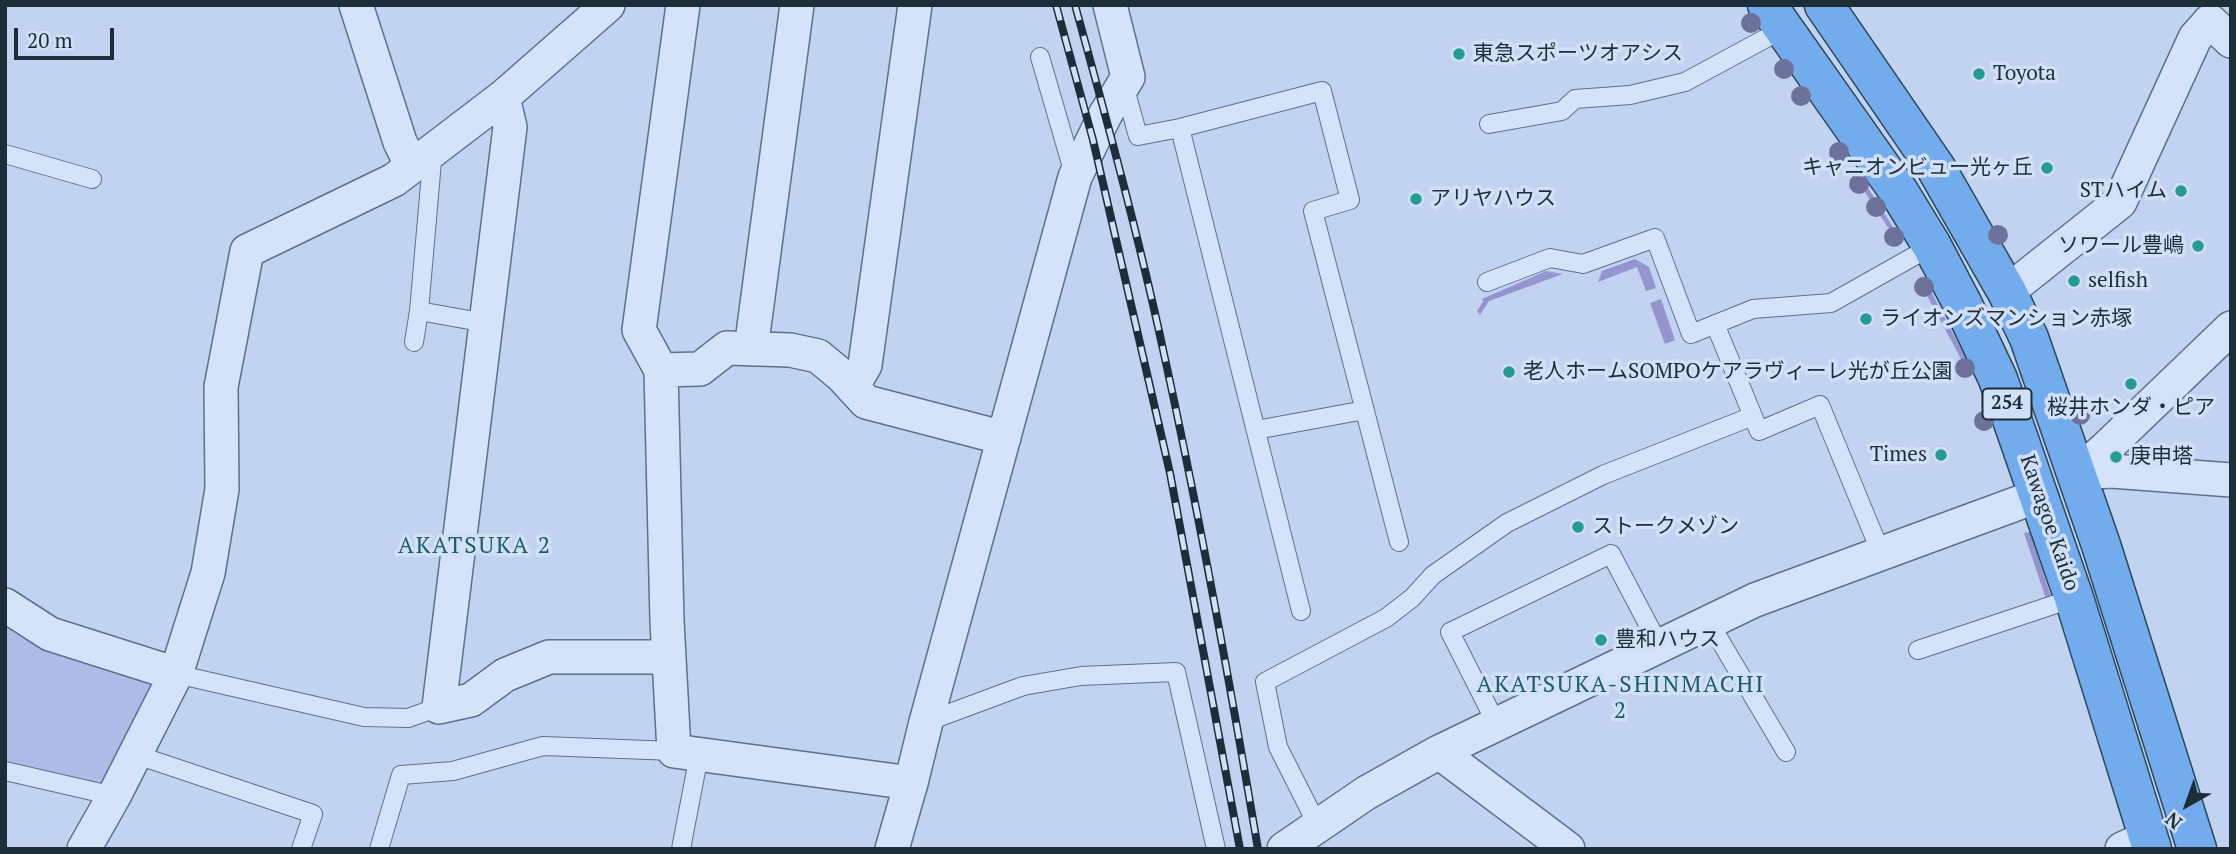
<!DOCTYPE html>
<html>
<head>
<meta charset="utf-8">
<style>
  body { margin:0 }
  #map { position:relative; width:2236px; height:854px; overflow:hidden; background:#c1d3f0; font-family:"PT Serif",serif }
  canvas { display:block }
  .frame { position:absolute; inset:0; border:7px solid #1d2e39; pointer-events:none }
  .north { position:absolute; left:2152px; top:770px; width:70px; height:70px; -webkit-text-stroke:5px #d1dff7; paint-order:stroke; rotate:220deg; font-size:19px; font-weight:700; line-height:28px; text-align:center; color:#1d2e39 }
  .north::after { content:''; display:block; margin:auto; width:24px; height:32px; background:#1d2e39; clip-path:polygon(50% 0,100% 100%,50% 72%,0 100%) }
  .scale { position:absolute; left:14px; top:28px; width:100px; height:32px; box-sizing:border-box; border:4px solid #1d2e39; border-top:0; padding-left:9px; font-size:21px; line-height:24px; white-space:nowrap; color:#1d2e39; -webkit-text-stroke:5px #d1dff7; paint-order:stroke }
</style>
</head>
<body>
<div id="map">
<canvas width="2236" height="854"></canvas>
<div class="frame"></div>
<div class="north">N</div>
<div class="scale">20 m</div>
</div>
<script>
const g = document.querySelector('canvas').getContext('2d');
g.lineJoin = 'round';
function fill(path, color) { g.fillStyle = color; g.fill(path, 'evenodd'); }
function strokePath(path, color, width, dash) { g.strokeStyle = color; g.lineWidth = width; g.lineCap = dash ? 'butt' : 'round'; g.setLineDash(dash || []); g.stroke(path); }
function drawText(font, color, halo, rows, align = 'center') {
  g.font = font + ' "PT Serif","Noto Sans JP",serif'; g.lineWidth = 7; g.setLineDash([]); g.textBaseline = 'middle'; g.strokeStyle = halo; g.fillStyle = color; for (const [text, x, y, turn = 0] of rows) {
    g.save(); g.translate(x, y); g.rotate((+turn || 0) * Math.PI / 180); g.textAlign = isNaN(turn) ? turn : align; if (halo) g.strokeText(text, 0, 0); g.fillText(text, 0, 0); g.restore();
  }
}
fill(new Path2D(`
  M 5,612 L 151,674 L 156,691 L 106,787 L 5,763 Z`), '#aebbe6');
fill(new Path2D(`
  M 1856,169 L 1900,238 L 1896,240 L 1852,172 Z
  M 1635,259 L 1649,267 L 1656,288 L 1646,291 L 1637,267 L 1598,282 L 1602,271 Z
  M 1546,271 L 1563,274 L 1489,301 L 1480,315 L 1477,311 L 1483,302 L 1482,299 Z
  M 1923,276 L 1971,368 L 1967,370 L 1918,279 Z
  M 1661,299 L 1675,340 L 1665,344 L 1650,303 Z
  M 2030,532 L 2052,600 L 2047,602 L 2024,533 Z`), '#9694ce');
const service = new Path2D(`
  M 1040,57 L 1074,174
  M 1124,85 L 1138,136 L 1180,128 L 1322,91 L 1350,200 L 1313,211 L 1399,542
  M 1489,124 L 1562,111 L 1575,99 L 1630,95 L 1685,82 L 1783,29
  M 1180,128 L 1301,611
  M 5,154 L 92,179
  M 1487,282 L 1550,258 L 1583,264 L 1655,238 L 1691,334 L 1753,309 L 1831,303 L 1932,246
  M 419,311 L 486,323
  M 1715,324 L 1759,431 L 1820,405 L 1881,553
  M 414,342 L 419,311 L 433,150
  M 1256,430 L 1365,410
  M 1709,622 L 1786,752
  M 1918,650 L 2074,598
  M 176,674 L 364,717 L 408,718 L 439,707
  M 926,722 L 1023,686 L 1081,676 L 1176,672 L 1216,849
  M 1496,723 L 1450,632 L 1611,554 L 1659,645
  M 134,754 L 313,814 L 301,849
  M 5,771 L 114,796
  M 1318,826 L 1278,747 L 1265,682 L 1386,618 L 1412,598 L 1433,575 L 1507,523 L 1603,475 L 1753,416
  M 379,849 L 401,775 L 453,771 L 543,746 L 674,751
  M 681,849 L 699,755`);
const minor = new Path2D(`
  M 356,5 L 400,142 L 412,166
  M 683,5 L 639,330 L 661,370 L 667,621 L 674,751 L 911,783
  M 503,97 L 510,127 L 439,707 L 471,700 L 505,675 L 549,657 L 669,657
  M 2007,292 L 2120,202 L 2195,38 L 2210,21 L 2231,41
  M 751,349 L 797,5
  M 661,370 L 700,369 L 727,348 L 790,350 L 818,356 L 842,376 L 866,402 L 1004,438
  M 852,387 L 865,365 L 915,5
  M 2077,473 L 2105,449 L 2231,328
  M 2077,473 L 2112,471 L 2231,480
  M 5,605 L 50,634 L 176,674
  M 1439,752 L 1568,849
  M 84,849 L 114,796 L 176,674 L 208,573 L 222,489 L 221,387 L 247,251 L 394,180 L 503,97 L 608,5
  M 892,849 L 911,783 L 926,722 L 1075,177 L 1105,115 L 1128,77 L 1110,5
  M 1284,849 L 1366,793 L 1439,752 L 1755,600 L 2040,495
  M 2122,849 L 2148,837`);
const trunk = new Path2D(`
  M 1767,5 L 1899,192 L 1932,246 L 1963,305 L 1998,379 L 2074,598 L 2152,849
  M 1824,5 L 1936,168 L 2007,292 L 2029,338 L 2101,545 L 2197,849`);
strokePath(service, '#58738a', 20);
strokePath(minor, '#58738a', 36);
strokePath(trunk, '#2c4758', 41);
strokePath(service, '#d4e3fa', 18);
strokePath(minor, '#d4e3fa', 33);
strokePath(trunk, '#72acec', 38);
const rail = new Path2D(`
  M 1056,5 L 1093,140 L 1170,473 L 1240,849
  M 1075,5 C 1107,121 1139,237 1164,354 C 1200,518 1230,683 1258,849`);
strokePath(rail, '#1d2e39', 8);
strokePath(rail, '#d1dff7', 5, [16]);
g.fillStyle = '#6e729b';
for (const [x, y] of [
  [1751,23],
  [1784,69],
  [1801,96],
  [1839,152],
  [1859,184],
  [1876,207],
  [1998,235],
  [1894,237],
  [1924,287],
  [1965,368],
  [2080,415],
  [1984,421]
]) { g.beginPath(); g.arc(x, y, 10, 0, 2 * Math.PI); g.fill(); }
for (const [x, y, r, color] of [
  [1459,54,7,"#259c91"],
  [1979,74,7,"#259c91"],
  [2047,168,7,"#259c91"],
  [2181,191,7,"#259c91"],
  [1416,199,7,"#259c91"],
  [2198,246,7,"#259c91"],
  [2074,281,7,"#259c91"],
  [1866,319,7,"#259c91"],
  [1509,372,7,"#259c91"],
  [2131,384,7,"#259c91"],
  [1941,455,7,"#259c91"],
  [2116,457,7,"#259c91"],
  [1578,527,7,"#259c91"],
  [1601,640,7,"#259c91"]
]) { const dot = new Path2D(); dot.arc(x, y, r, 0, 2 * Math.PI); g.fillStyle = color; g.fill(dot); strokePath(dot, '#d1dff7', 2.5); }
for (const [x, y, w] of [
  [2007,404,49]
]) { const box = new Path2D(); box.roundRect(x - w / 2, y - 15.5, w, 31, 5); g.fillStyle = '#d1dff7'; g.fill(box); strokePath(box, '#1d2e39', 2); }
drawText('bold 19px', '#1d2e39', null, [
  ["254",2007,404]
]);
drawText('21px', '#1d2e39', '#d1dff7', [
  ["東急スポーツオアシス",1473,54],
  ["Toyota",1993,74],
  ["キャニオンビュー光ヶ丘",2033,168,"right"],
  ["STハイム",2167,191,"right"],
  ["アリヤハウス",1430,199],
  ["ソワール豊嶋",2184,246,"right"],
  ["selfish",2088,281],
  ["ライオンズマンション赤塚",1880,319],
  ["老人ホームSOMPOケアラヴィーレ光が丘公園",1523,372],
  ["桜井ホンダ・ピア",2131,408,"center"],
  ["Times",1927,455,"right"],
  ["庚申塔",2130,457],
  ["ストークメゾン",1592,527],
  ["豊和ハウス",1615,640]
], 'left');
drawText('21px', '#1d2e39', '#d1dff7', [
  ["Kawagoe Kaido",2049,523,71]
]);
g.letterSpacing = '2px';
drawText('23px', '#1a5e68', '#d1dff7', [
  ["AKATSUKA 2",475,546],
  ["AKATSUKA-SHINMACHI",1621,685],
  ["2",1621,711]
]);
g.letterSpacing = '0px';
</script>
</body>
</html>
